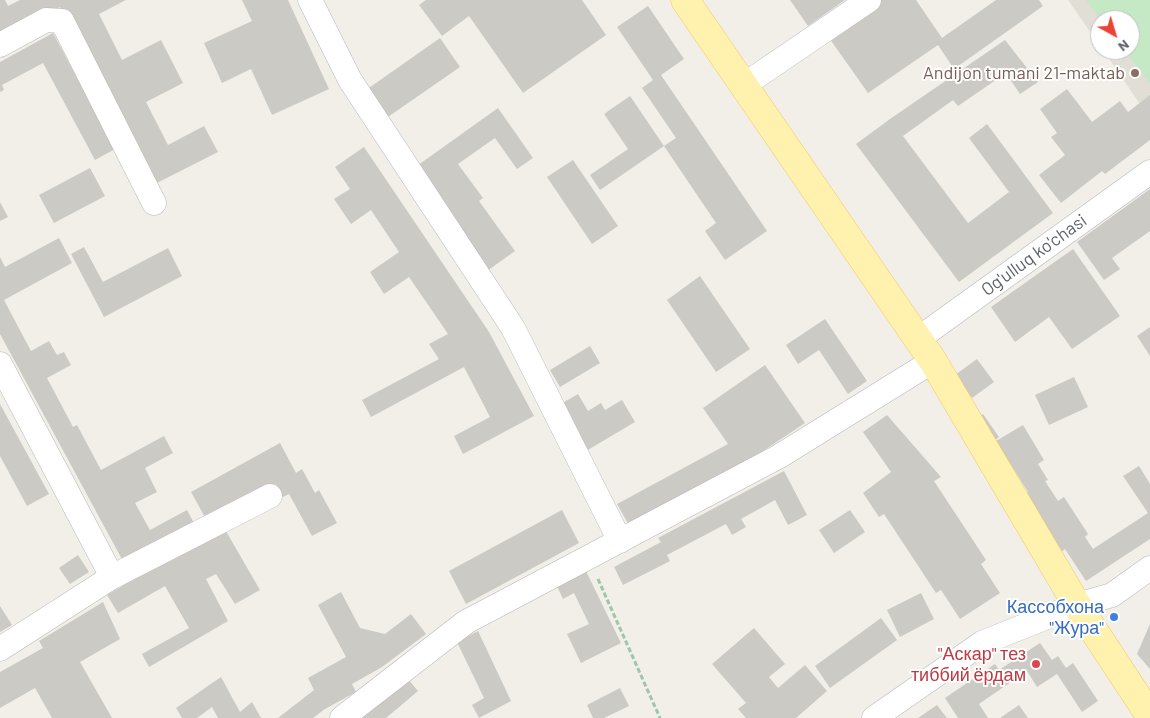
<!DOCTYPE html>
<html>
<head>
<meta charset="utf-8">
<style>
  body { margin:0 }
  #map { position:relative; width:1150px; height:718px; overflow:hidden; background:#f1efe8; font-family:Barlow,sans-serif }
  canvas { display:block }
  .north { position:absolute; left:1090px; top:10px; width:50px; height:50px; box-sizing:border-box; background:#fff; border:1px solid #bfc1c3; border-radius:50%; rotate:141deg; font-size:14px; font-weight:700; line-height:20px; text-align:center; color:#5f6368 }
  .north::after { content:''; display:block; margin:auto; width:18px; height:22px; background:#ea4335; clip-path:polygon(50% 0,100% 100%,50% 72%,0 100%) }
</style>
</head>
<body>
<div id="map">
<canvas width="1150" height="718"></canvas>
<div class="north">N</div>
</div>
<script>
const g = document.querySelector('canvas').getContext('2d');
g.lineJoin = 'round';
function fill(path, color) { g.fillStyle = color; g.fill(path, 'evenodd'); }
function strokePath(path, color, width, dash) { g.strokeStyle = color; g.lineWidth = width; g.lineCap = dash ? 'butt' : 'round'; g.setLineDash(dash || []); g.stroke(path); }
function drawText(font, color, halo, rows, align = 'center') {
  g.font = font + ' Barlow,sans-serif'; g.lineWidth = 4; g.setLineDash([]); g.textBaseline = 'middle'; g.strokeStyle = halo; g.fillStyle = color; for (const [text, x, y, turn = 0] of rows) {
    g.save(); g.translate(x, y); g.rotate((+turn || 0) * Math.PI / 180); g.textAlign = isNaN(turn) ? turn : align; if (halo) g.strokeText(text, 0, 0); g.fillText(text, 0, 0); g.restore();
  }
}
fill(new Path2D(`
  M 1068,0 L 1150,0 L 1150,97 L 1140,104 L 1103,50 L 1130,50 L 1130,20 L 1100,20 L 1100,46 Z`), '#e1ded6');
fill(new Path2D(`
  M 1086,0 L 1150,0 L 1150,83 L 1124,50 L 1130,50 L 1130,20 L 1101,20 Z`), '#c5e8c5');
fill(new Path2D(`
  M 0,0 L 5,0 L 8,6 L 20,0 L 126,0 L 99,14 L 122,60 L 161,40 L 183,83 L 146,102 L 168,145 L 204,126 L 218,152 L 151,186 L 60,7 L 3,37 L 0,31 Z
  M 242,0 L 288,0 L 329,89 L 272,115 L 251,69 L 222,83 L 204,43 L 252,21 Z
  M 426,0 L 582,0 L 606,35 L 523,93 L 469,16 L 442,36 L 419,5 Z
  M 790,0 L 845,0 L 808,26 Z
  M 878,0 L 916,0 L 942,38 L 996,0 L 1039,0 L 1043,6 L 954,69 L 938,45 L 868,93 L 827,35 Z
  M 648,6 L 684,59 L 661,75 L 767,231 L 725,260 L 705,231 L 716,223 L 664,146 L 600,190 L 590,175 L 628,149 L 604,114 L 630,96 L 664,146 L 676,138 L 642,88 L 653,80 L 617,27 Z
  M 53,33 L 115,149 L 95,160 L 43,63 L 2,85 L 4,90 L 0,92 L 0,62 Z
  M 440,38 L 460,67 L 385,119 L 366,90 Z
  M 1005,40 L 1038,82 L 1020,94 L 1006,73 L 958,106 L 953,100 L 903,136 L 968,223 L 1009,192 L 969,138 L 987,124 L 1053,213 L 959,282 L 856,144 L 890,119 Z
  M 1067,89 L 1092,122 L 1120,101 L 1128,112 L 1150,95 L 1150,140 L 1105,174 L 1102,171 L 1061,203 L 1039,175 L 1065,155 L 1051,137 L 1057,133 L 1040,109 Z
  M 498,108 L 533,158 L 517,169 L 495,138 L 458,164 L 483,198 L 479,201 L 515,251 L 487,271 L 414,168 Z
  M 364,147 L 489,332 L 534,416 L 463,454 L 454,436 L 490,417 L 464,367 L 371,417 L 362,400 L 439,359 L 429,344 L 448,334 L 409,277 L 384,294 L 370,272 L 399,252 L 371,210 L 351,224 L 334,199 L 350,189 L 335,167 Z
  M 573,160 L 618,226 L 592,244 L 547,177 Z
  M 90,168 L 105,196 L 54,223 L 39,195 Z
  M 1150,189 L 1150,231 L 1112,258 L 1120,269 L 1104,280 L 1077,242 Z
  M 0,202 L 8,217 L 0,221 Z
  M 59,238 L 72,263 L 4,300 L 31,351 L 49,341 L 57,355 L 64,352 L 71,365 L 47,378 L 73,427 L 77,425 L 101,470 L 164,436 L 173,453 L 145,468 L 157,492 L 135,503 L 150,530 L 187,510 L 195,525 L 124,563 L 0,334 L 0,257 L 5,267 Z
  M 84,247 L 103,282 L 168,248 L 182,276 L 104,317 L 71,254 Z
  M 1073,249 L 1120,316 L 1072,349 L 1049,317 L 1015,342 L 991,307 Z
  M 700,276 L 750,349 L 716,372 L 667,300 Z
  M 825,319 L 867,381 L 848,394 L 819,350 L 798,364 L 786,345 Z
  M 1150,327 L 1150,356 L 1137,336 Z
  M 590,346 L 600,363 L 560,387 L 550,370 Z
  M 977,359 L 994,382 L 972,398 L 955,375 Z
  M 765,365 L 805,423 L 742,465 L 630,527 L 617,504 L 728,444 L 703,408 Z
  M 1074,377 L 1088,407 L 1049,425 L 1035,395 Z
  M 578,394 L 588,411 L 601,403 L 605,410 L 622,400 L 635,422 L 586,451 L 559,405 Z
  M 0,404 L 49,494 L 27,506 L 0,456 Z
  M 983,414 L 999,437 L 990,444 L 974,421 Z
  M 887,415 L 941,477 L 934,481 L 986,560 L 981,564 L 1000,593 L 960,619 L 941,590 L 936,593 L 884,514 L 879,517 L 863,493 L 891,472 L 863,432 Z
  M 1023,425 L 1044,460 L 1038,464 L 1048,480 L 1045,481 L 1058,501 L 1064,497 L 1088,534 L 1085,537 L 1093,549 L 1148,513 L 1123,476 L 1139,466 L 1150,484 L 1150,539 L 1086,581 L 1065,549 L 1059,554 L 1021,497 L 1028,492 L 996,441 Z
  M 280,443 L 296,473 L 302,469 L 315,493 L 319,490 L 337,523 L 312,536 L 289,494 L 283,497 L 276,484 L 207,521 L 191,492 Z
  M 784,471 L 807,515 L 788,525 L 775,500 L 741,519 L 746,527 L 732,535 L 726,524 L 667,555 L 670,561 L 623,585 L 614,567 L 661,542 L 658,538 Z
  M 562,510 L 579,543 L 466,604 L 449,571 Z
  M 850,510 L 865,532 L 834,553 L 819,530 Z
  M 223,526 L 260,590 L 235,604 L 216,574 L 206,579 L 228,621 L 149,667 L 142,654 L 189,628 L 165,586 L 118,613 L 107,595 Z
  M 78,555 L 89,572 L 70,584 L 59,568 Z
  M 584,567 L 621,643 L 581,663 L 567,634 L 589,624 L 574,593 L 563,599 L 555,582 Z
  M 341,592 L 360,628 L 385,634 L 411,614 L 426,634 L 382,667 L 352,684 L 356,692 L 325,709 L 313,718 L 278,718 L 314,690 L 308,678 L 346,657 L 318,605 Z
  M 921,593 L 934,619 L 900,637 L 887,610 Z
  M 103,602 L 120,639 L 80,662 L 112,718 L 52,718 L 35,688 L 0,708 L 0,672 L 43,648 L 39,641 Z
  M 0,606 L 12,625 L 0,632 Z
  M 881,618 L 897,640 L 830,688 L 815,666 Z
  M 1150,624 L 1150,669 L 1137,654 Z
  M 754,628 L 785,664 L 769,677 L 778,688 L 805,665 L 827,691 L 796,718 L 746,718 L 738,709 L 746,703 L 712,664 Z
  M 478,631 L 511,701 L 479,718 L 472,705 L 484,698 L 457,642 Z
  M 1040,643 L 1052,660 L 1058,656 L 1066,668 L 1073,663 L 1098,701 L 1082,712 L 1057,674 L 1037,687 L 1027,671 L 979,704 L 988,718 L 958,718 L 945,698 L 995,664 L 999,670 Z
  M 221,677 L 240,712 L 252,702 L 261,718 L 218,718 L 212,707 L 197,718 L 182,718 L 176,708 Z
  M 408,679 L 418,691 L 386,718 L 361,718 Z
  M 620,688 L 629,706 L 604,718 L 593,718 L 587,705 Z
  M 937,705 L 947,718 L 918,718 Z
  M 1019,705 L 1028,718 L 1000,718 Z`), '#cccac5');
const minor = new Path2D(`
  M 310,0 L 350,80 L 513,328 L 620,541
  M 0,45 L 46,20 L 62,21 L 154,203
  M 744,85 L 869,0
  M 918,339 L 1150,172
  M 0,364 L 112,577 L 0,649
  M 112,577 L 270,496
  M 342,718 L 466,622 L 778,457 L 933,361
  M 874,718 L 982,643 L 1077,605 L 1112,595 L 1150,568`);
const major = new Path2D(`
  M 685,0 L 933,361 L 1077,605 L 1150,716`);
strokePath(minor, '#b5b8bc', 25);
strokePath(major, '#f2c960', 29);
strokePath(new Path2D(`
  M 598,579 L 660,718`), '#9cc7a9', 3, [5, 2.5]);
strokePath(minor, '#fff', 24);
strokePath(major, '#fff2af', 28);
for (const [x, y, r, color] of [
  [1135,73,5,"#8d6e63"],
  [1114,617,5,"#3f7fe0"],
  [1036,664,5,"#e0444e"]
]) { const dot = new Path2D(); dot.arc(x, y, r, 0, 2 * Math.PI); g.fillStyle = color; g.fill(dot); strokePath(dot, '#fff', 2); }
drawText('18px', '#785e54', '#fff', [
  ["Andijon tumani 21-maktab",1125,73]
], 'right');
drawText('18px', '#5f6368', '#fff', [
  ["Og'ulluq ko'chasi",1034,255,-36]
]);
drawText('18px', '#366cbe', '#fff', [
  ["Кассобхона",1104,607],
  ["\"Жура\"",1104,628]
], 'right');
drawText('18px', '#be3a42', '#fff', [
  ["\"Аскар\" тез",1026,654],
  ["тиббий ёрдам",1026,675]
], 'right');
</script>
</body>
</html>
